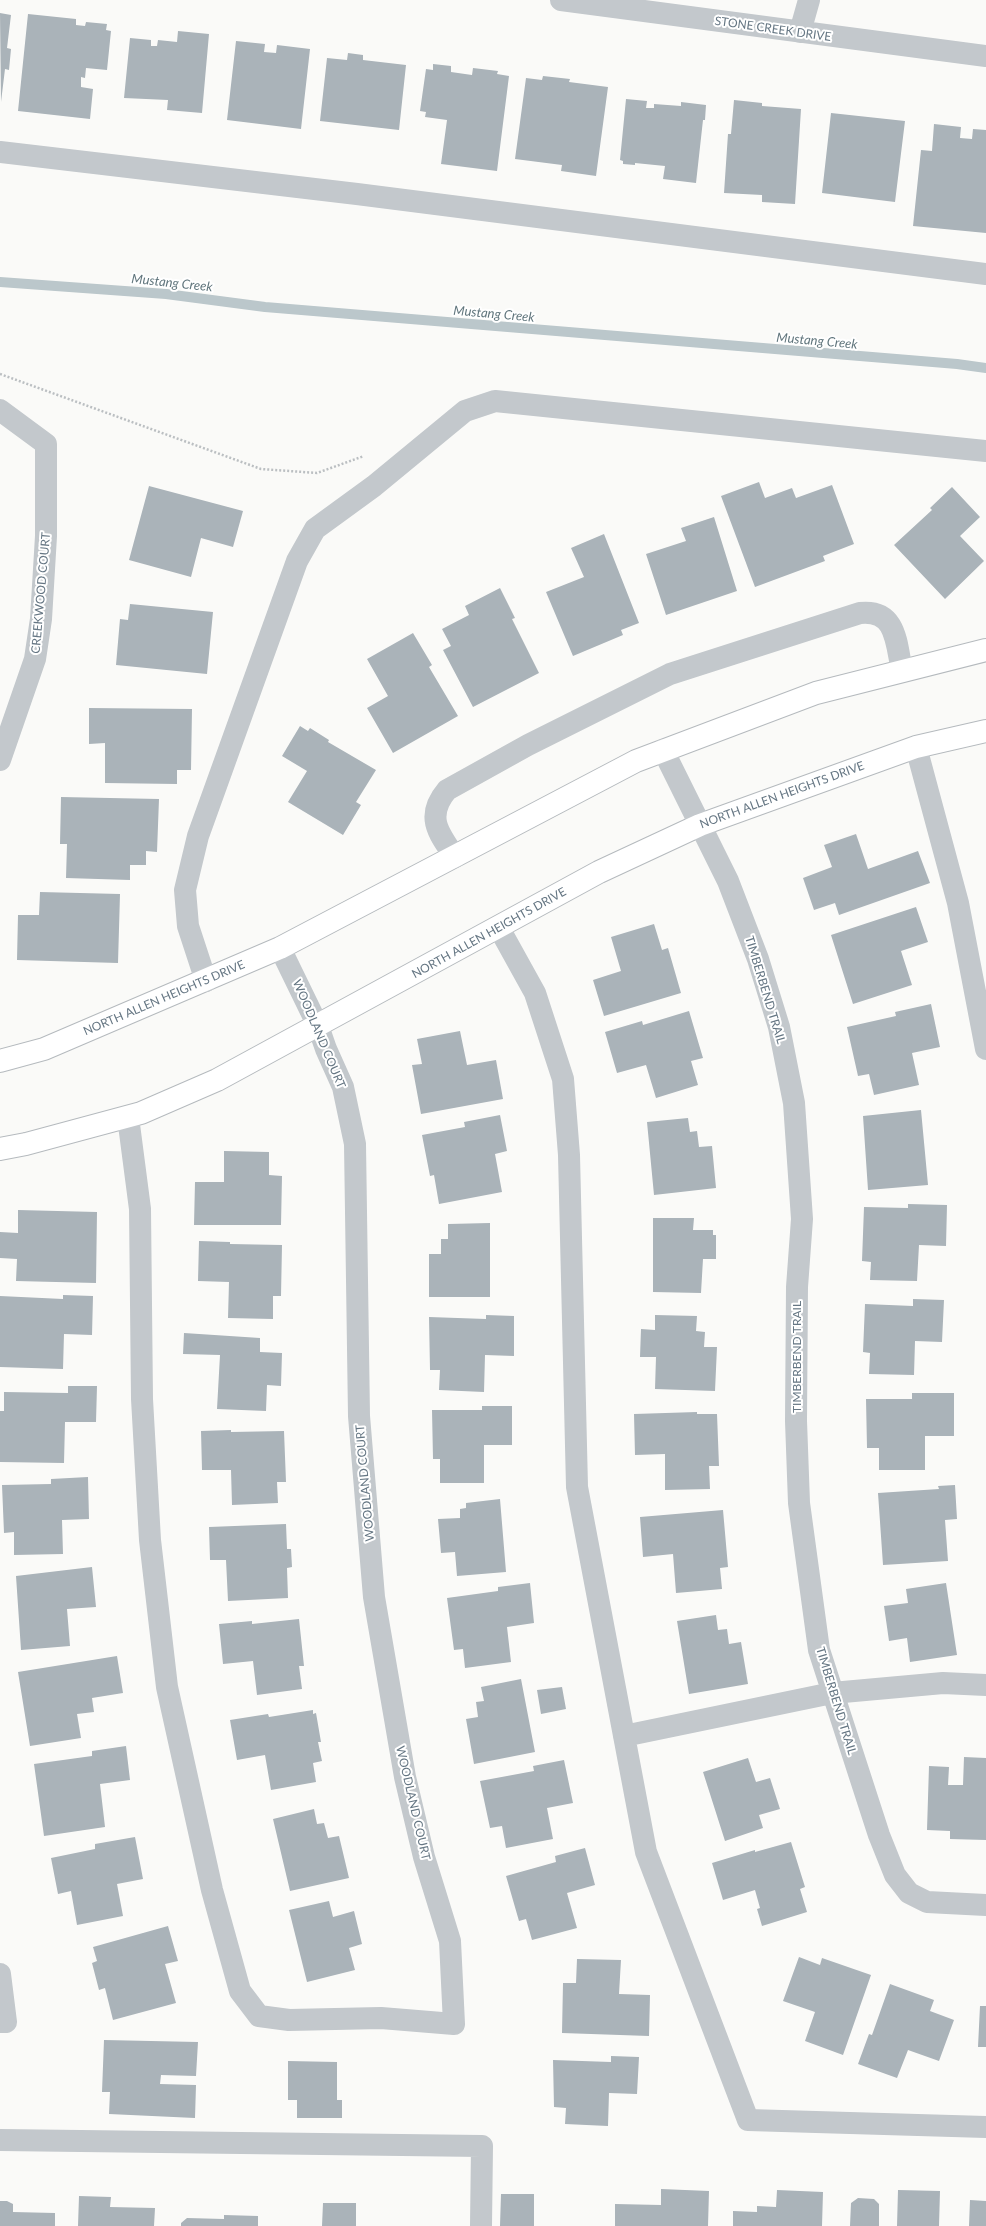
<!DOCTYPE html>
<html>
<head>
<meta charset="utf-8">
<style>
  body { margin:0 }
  canvas { display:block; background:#fafaf8 }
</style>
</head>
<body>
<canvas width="986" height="2226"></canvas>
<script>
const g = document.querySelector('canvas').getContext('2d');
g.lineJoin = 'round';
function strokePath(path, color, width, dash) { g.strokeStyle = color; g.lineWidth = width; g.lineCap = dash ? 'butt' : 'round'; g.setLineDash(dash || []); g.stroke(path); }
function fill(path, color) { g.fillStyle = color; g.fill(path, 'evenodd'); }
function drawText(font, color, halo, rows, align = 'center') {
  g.font = font + ' Lato,sans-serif'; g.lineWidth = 4; g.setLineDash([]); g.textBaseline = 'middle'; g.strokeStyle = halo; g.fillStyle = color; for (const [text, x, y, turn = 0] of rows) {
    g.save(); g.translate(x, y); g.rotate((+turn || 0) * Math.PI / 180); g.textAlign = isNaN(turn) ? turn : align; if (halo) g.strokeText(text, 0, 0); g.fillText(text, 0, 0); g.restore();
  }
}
strokePath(new Path2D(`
  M 0,282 L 166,294 L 265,307 L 957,364 L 986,368`), '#bbc7cb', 10);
fill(new Path2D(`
  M 0,13 L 11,15 L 7,48 L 11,49 L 9,70 L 5,69 L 1,102 Z
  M 28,14 L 76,19 L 76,25 L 85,26 L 86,22 L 107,24 L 106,30 L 111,31 L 107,70 L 86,68 L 85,78 L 81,77 L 81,87 L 93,89 L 90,119 L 18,111 Z
  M 178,31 L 209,34 L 202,113 L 167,110 L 168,100 L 124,98 L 130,38 L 151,40 L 151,46 L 157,46 L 158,40 L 177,42 Z
  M 236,41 L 265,44 L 264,52 L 276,53 L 277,45 L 310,49 L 301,129 L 227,120 Z
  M 348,53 L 363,55 L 363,60 L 406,65 L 399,130 L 320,121 L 327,58 L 347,60 Z
  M 433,64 L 451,66 L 451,72 L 472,75 L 473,68 L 498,71 L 497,74 L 509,76 L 497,171 L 441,164 L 447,120 L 425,117 L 426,112 L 420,111 L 426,69 L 433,70 Z
  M 543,76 L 570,79 L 569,82 L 608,87 L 596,176 L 561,171 L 562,165 L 515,159 L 526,78 L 542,80 Z
  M 626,99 L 647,101 L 646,108 L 654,108 L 654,104 L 681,106 L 681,102 L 706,105 L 705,120 L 703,120 L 696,183 L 663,179 L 665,166 L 635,163 L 635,165 L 623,164 L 623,161 L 620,160 Z
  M 734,100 L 762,103 L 762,106 L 801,109 L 795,204 L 762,202 L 762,195 L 724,193 L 728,134 L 731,134 Z
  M 831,113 L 905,121 L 895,202 L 822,193 Z
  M 934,124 L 961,127 L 960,138 L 972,139 L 973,129 L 986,130 L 986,233 L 913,226 L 921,150 L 932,151 Z
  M 759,482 L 765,498 L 792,488 L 796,498 L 832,485 L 854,544 L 823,556 L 825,561 L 755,587 L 721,496 Z
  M 149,486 L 243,511 L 233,547 L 201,538 L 191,577 L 129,560 Z
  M 952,487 L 980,517 L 960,536 L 984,561 L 945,599 L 894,545 L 932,510 L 930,508 Z
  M 714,517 L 737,591 L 666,615 L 646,554 L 686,541 L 681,528 Z
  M 604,534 L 639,623 L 621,630 L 623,635 L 573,656 L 546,592 L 584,577 L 571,548 Z
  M 500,588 L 515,618 L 512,619 L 539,673 L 473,707 L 443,650 L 451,646 L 442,629 L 469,615 L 465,606 Z
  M 130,604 L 213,612 L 207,674 L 116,665 L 120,619 L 128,620 Z
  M 413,633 L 432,665 L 429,667 L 458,716 L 393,753 L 367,708 L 388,696 L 367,659 Z
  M 89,708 L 192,709 L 191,770 L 177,770 L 177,784 L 105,783 L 105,743 L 89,744 Z
  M 300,726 L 308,731 L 310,728 L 329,740 L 328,742 L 376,770 L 356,802 L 361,805 L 343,835 L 288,802 L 307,771 L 282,756 Z
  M 61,797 L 159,799 L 157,852 L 146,851 L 146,865 L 130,865 L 130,880 L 66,878 L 67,844 L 60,844 Z
  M 856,834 L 868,869 L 918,851 L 930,883 L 839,915 L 835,903 L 814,910 L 803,878 L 832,867 L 824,845 Z
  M 40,892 L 120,894 L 118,963 L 17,960 L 18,915 L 39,915 Z
  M 916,907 L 928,942 L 901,951 L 912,985 L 853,1004 L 831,935 Z
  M 654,924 L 662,950 L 668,948 L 681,993 L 604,1016 L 593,980 L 621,971 L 611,937 Z
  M 931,1004 L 940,1047 L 912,1053 L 919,1085 L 874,1095 L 869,1074 L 858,1076 L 847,1027 L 896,1016 L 895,1012 Z
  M 689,1011 L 703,1058 L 691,1061 L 698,1085 L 656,1098 L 646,1065 L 617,1073 L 605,1032 L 642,1021 L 643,1025 Z
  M 460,1031 L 467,1065 L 496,1060 L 503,1099 L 421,1114 L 412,1065 L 422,1064 L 417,1039 Z
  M 921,1110 L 928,1185 L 868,1190 L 863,1116 Z
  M 500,1115 L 507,1151 L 495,1154 L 502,1192 L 439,1204 L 434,1175 L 430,1176 L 422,1135 L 465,1127 L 464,1122 Z
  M 688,1118 L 690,1132 L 697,1131 L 699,1147 L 712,1146 L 716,1188 L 654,1195 L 647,1122 Z
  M 224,1151 L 269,1152 L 269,1175 L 282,1176 L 281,1225 L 194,1225 L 195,1182 L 224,1182 Z
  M 908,1204 L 947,1205 L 946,1246 L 919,1245 L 917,1281 L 870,1280 L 871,1262 L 862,1261 L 864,1207 L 908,1208 Z
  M 18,1210 L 97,1212 L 96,1283 L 16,1281 L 17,1259 L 0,1258 L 0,1232 L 18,1233 Z
  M 653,1218 L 694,1218 L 693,1230 L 713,1230 L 713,1235 L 716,1235 L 716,1259 L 703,1259 L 701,1293 L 653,1292 Z
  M 490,1223 L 490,1297 L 429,1297 L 429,1254 L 441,1254 L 441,1239 L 448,1239 L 448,1224 Z
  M 199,1241 L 230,1242 L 230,1244 L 282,1245 L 281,1296 L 273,1296 L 273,1319 L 228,1318 L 229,1282 L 198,1281 Z
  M 63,1295 L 93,1296 L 92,1335 L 64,1334 L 63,1369 L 0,1367 L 0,1296 L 63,1299 Z
  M 913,1299 L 944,1300 L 942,1342 L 915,1341 L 914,1375 L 869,1374 L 870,1353 L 863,1352 L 865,1304 L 913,1306 Z
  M 486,1315 L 514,1316 L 514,1356 L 485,1355 L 484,1392 L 439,1390 L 440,1370 L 430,1370 L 429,1317 L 486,1319 Z
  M 655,1315 L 697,1316 L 696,1331 L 705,1332 L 704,1347 L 717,1347 L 715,1391 L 655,1389 L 656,1357 L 640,1357 L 641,1329 L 655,1330 Z
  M 184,1333 L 260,1338 L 260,1352 L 282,1353 L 281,1386 L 267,1385 L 266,1411 L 217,1409 L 220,1355 L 183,1354 Z
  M 68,1386 L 97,1386 L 96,1422 L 65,1422 L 64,1463 L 0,1462 L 0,1411 L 4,1411 L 4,1392 L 68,1393 Z
  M 912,1393 L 954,1393 L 954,1436 L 925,1436 L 925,1470 L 879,1470 L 879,1448 L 867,1448 L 866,1399 L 912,1399 Z
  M 482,1406 L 512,1406 L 512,1445 L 484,1445 L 484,1483 L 440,1483 L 440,1459 L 433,1459 L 432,1410 L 482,1410 Z
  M 697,1412 L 697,1414 L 717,1414 L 719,1466 L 709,1466 L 710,1489 L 665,1490 L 665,1454 L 635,1455 L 634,1414 Z
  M 231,1430 L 231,1432 L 284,1431 L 286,1482 L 277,1482 L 278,1503 L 232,1505 L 231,1470 L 202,1470 L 201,1431 Z
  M 88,1477 L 89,1519 L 62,1520 L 63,1554 L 14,1555 L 14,1532 L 4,1533 L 2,1485 L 51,1484 L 51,1479 Z
  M 955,1485 L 957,1519 L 945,1520 L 948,1561 L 883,1565 L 878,1493 L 939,1489 L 938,1486 Z
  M 500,1499 L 506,1572 L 457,1576 L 455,1552 L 441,1553 L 438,1519 L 460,1518 L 460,1509 L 466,1508 L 466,1503 Z
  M 723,1510 L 728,1567 L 720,1568 L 722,1589 L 676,1593 L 673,1554 L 643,1557 L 640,1517 Z
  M 286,1524 L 287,1549 L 291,1549 L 292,1567 L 287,1568 L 288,1598 L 228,1601 L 226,1560 L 210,1560 L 209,1527 Z
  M 92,1567 L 96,1607 L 67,1609 L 70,1646 L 21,1650 L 16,1576 Z
  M 530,1583 L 534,1623 L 507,1627 L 511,1662 L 465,1668 L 463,1649 L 454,1650 L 447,1598 L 498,1591 L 498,1587 Z
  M 946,1583 L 957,1655 L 910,1662 L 907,1638 L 889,1641 L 884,1606 L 908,1603 L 906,1589 Z
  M 716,1615 L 718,1630 L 727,1629 L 729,1644 L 741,1642 L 748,1684 L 689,1694 L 677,1621 Z
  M 299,1619 L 304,1666 L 299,1666 L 302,1689 L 257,1695 L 253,1661 L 223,1664 L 219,1624 L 252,1621 L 252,1624 Z
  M 117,1656 L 123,1693 L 92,1698 L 94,1712 L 77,1714 L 81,1738 L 30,1746 L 18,1672 Z
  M 521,1679 L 535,1752 L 474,1764 L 466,1719 L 478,1717 L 476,1702 L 484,1701 L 481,1687 Z
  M 562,1687 L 566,1709 L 541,1714 L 537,1690 Z
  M 313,1710 L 313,1714 L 316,1713 L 321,1742 L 318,1742 L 322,1761 L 313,1763 L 316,1782 L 271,1790 L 265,1755 L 237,1760 L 230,1720 L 268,1714 L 269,1717 Z
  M 126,1746 L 130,1780 L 100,1784 L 105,1827 L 44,1836 L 34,1764 L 92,1756 L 92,1751 Z
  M 964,1757 L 986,1758 L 986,1840 L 950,1839 L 950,1831 L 927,1830 L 929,1766 L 949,1767 L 948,1785 L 963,1785 Z
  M 748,1758 L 756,1782 L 770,1778 L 780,1809 L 759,1815 L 763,1828 L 725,1841 L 703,1772 Z
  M 564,1760 L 573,1803 L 547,1808 L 553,1839 L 506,1848 L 502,1826 L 490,1828 L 480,1781 L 534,1771 L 533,1766 Z
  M 314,1809 L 317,1824 L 324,1823 L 328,1838 L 339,1836 L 349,1878 L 290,1891 L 273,1819 Z
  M 135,1837 L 143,1879 L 117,1884 L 123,1916 L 77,1925 L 71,1891 L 58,1894 L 51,1858 L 95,1849 L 95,1844 Z
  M 791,1842 L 805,1887 L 800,1889 L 807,1912 L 762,1926 L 757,1909 L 760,1908 L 755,1890 L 723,1900 L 712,1863 L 755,1850 L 755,1852 Z
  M 585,1848 L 595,1885 L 567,1893 L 577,1928 L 532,1940 L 526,1919 L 519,1921 L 506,1876 L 556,1862 L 555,1856 Z
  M 329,1901 L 333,1917 L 354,1911 L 362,1944 L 349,1948 L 355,1970 L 307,1982 L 289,1910 Z
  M 168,1926 L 178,1961 L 165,1964 L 176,2003 L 113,2020 L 105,1988 L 99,1990 L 92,1963 L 97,1961 L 93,1947 Z
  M 799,1957 L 820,1965 L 822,1958 L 871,1975 L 843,2055 L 805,2041 L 815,2012 L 783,2001 Z
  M 577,1959 L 621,1960 L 619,1994 L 650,1995 L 649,2036 L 562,2033 L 563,1983 L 576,1983 Z
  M 890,1984 L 934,2000 L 930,2011 L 954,2020 L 939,2061 L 908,2050 L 897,2078 L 858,2064 L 869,2034 L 872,2035 Z
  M 980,2006 L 986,2006 L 986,2047 L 978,2047 Z
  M 104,2040 L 198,2042 L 196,2076 L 161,2075 L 160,2084 L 196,2085 L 195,2118 L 109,2114 L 110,2092 L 102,2092 Z
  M 611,2056 L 639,2057 L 637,2094 L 609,2093 L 608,2126 L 565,2124 L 566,2108 L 554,2107 L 553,2060 L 611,2062 Z
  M 288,2061 L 337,2062 L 337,2100 L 342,2100 L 342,2118 L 297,2118 L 297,2100 L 288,2100 Z
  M 661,2189 L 709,2191 L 708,2226 L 615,2226 L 615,2204 L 661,2205 Z
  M 777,2190 L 823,2192 L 822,2226 L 733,2226 L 733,2211 L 757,2212 L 757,2206 L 776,2207 Z
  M 898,2190 L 940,2191 L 939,2226 L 897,2226 Z
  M 501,2194 L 534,2194 L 534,2226 L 500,2226 Z
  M 79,2196 L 111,2197 L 110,2207 L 155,2208 L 154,2226 L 78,2226 Z
  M 858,2198 L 874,2199 L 879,2204 L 879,2226 L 850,2226 L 851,2203 Z
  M 970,2200 L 986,2201 L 986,2226 L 969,2226 Z
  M 0,2201 L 7,2201 L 13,2204 L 13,2212 L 55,2213 L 55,2226 L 0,2226 Z
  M 323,2203 L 356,2203 L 356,2226 L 322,2226 Z
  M 224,2215 L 258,2216 L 258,2226 L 181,2226 L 181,2223 L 187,2218 L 224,2219 Z`), '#aab3b9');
const major = new Path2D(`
  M 0,1061 L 44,1049 L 280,948 L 636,761 L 816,693 L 986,650
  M 0,1149 L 26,1144 L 141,1113 L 217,1080 L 599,872 L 700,825 L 916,747 L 986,731`);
strokePath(major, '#b5babe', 24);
strokePath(new Path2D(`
  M 0,374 L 261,469 L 317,473 L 364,456`), '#bbbfc2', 2.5, [2, 2]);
strokePath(new Path2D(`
  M 561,0 L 986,56
  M 800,32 L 809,0
  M 0,152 L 357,194 L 986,274
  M 0,410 L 46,444 L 46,536 L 41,619 L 35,659 L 0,760
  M 916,747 L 958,903 L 986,1049
  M 663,750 L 728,881 L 758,959 L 779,1027 L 794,1103 L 802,1219 L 797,1287 L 796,1421 L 799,1503 L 819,1650 L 879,1835 L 895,1875 L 909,1893 L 927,1902 L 986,1905
  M 455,857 C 438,833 425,816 447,790 L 528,745 L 670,674 L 860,613 C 897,609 896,643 902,671
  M 499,928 L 535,993 L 563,1079 L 569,1155 L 577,1487 L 646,1852 L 748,2120 L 986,2127
  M 206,981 L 188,926 L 185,890 L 198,836 L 297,561 L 315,529 L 374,486 L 465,411 L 495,401 L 986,451
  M 128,1117 L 140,1209 L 142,1399 L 150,1540 L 167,1687 L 212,1890 L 240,1991 L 259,2016 L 289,2020 L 381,2018 L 454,2024 L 450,1941 L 424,1857 L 405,1777 L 374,1597 L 359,1416 L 355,1144 L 343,1087 L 326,1049 L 318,1026 L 280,948
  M 624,1736 L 832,1693 L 943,1683 L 986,1685
  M 0,1974 L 6,2022 L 0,2022
  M 0,2140 L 482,2146 L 481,2226`), '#c3c8cc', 22);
strokePath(major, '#fff', 22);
drawText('12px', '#657683', '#fff', [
  ["STONE CREEK DRIVE",773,29,8],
  ["CREEKWOOD COURT",41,593,-85],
  ["NORTH ALLEN HEIGHTS DRIVE",782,795,-20],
  ["NORTH ALLEN HEIGHTS DRIVE",489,933,-29],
  ["TIMBERBEND TRAIL",765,990,73],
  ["NORTH ALLEN HEIGHTS DRIVE",164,998,-23],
  ["WOODLAND COURT",319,1034,67],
  ["TIMBERBEND TRAIL",797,1357,-90],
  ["WOODLAND COURT",365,1483,-95],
  ["TIMBERBEND TRAIL",836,1701,73],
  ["WOODLAND COURT",413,1803,77]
]);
drawText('italic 13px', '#60757c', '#fff', [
  ["Mustang Creek",172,283,6],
  ["Mustang Creek",494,314,5],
  ["Mustang Creek",817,341,5]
]);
</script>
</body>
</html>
